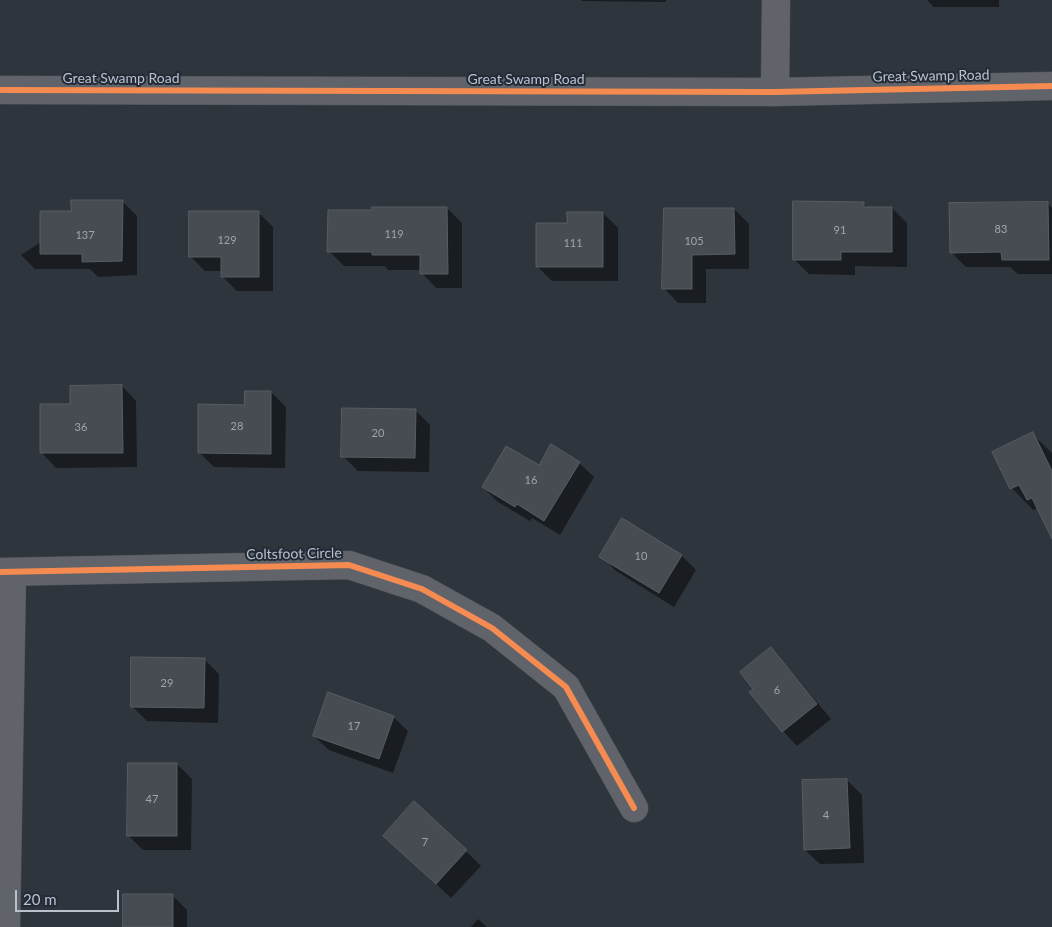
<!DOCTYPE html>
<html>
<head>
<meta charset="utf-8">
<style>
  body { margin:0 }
  #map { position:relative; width:1052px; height:927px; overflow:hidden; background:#2f353c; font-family:Lato,sans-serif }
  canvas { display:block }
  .scale { position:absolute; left:15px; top:890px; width:104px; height:22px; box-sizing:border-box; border:2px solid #bbc1cc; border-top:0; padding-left:6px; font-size:15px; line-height:18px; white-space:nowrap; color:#bbc1cc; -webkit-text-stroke:4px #222b37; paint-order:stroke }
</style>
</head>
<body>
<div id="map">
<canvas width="1052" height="927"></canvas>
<div class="scale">20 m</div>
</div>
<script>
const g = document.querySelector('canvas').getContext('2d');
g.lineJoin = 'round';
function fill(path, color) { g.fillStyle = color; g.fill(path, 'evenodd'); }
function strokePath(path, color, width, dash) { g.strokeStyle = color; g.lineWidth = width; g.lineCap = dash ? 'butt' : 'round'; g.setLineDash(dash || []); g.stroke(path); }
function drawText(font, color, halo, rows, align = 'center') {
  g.font = font + ' Lato,sans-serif'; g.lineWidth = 4; g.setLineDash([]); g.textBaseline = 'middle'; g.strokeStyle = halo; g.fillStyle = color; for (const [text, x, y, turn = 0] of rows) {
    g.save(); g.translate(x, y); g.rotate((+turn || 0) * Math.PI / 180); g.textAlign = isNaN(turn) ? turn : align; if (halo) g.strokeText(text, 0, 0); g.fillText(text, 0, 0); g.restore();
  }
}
fill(new Path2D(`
  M 581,0 L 666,0 L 666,2 L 582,1 Z
  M 927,0 L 999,0 L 999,7 L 934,7 Z
  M 122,201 L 137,216 L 137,275 L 98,277 L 90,269 L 35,269 L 21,255 L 41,242 Z
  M 863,203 L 868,208 L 892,208 L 907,223 L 907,267 L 855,266 L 855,275 L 809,274 L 794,259 Z
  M 1047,203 L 1052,208 L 1052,274 L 1018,274 L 1010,267 L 966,267 L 951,252 Z
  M 447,208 L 462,223 L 462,288 L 436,288 L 422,273 L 422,270 L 388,270 L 385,266 L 344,266 L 329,251 L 373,211 Z
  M 734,209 L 749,224 L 749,269 L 706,269 L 706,303 L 678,303 L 664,288 L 665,210 Z
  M 258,212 L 273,227 L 273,291 L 237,291 L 222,276 L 222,271 L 205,271 L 190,256 Z
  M 603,213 L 618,228 L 618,281 L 552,281 L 537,266 L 569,224 Z
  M 122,386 L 136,401 L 137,467 L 56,468 L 42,453 L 71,405 Z
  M 271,392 L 286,407 L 285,468 L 214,467 L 199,452 L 246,406 Z
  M 415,410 L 430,425 L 429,472 L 358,471 L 343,456 Z
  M 1032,434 L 1052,453 L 1052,536 L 1037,508 L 1033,510 L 1012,488 L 994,453 Z
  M 579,463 L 594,477 L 560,535 L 532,518 L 530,521 L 498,502 L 483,487 L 539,467 Z
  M 623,520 L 682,556 L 696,570 L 674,607 L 616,571 L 601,556 Z
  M 771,649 L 785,664 L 831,719 L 797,746 L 783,731 L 755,689 Z
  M 204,659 L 219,674 L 218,723 L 147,721 L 132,706 Z
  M 393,717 L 408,731 L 393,773 L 329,750 L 314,736 Z
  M 177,764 L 192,779 L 191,850 L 143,850 L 128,835 Z
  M 847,780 L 862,795 L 864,863 L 820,864 L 805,850 Z
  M 400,850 L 466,851 L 481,866 L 451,898 Z
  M 172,895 L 187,910 L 187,927 L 125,927 Z
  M 478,919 L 487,927 L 471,927 Z`), '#0007');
const building = new Path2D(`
  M 71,200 L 123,200 L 122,261 L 82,262 L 82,254 L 40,254 L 40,211 L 71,211 Z
  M 793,201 L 864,202 L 864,207 L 892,207 L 892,252 L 841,252 L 841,260 L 793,260 Z
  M 1048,202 L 1049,260 L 1002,260 L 1001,252 L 950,253 L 949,203 Z
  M 372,207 L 447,207 L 448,274 L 420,274 L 420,255 L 372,255 L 372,252 L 327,252 L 328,210 L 372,210 Z
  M 664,208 L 734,208 L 735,254 L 692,255 L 692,289 L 662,289 Z
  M 189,211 L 259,211 L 259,277 L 221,277 L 221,257 L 189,257 Z
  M 567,212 L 603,212 L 603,267 L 536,267 L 536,223 L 567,223 Z
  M 122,385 L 123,453 L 40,453 L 40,404 L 70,404 L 70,386 Z
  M 245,391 L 271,391 L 271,454 L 198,453 L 198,404 L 244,405 Z
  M 342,408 L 416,409 L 415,458 L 341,457 Z
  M 1033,432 L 1052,471 L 1052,539 L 1032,498 L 1027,500 L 1019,485 L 1010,489 L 992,452 Z
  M 551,444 L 580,462 L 544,521 L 517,504 L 515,507 L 482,487 L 506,446 L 539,465 Z
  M 622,518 L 682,555 L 659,593 L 599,557 Z
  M 771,647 L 817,704 L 782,732 L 749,692 L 753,689 L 740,672 Z
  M 131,657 L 205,658 L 204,708 L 131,707 Z
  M 328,692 L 394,716 L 379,759 L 313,736 Z
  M 128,763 L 177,763 L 177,836 L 127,836 Z
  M 847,779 L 850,848 L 804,850 L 802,780 Z
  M 414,801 L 467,850 L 436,884 L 383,836 Z
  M 123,894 L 173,894 L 173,927 L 123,927 Z`);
fill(building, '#474c53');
strokePath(building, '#585c63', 1);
const minor = new Path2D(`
  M 775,92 L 776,0
  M 0,572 L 349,565 L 422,589 L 492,628 L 566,687 L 634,808
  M 6,927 L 12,572`);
const tertiary = new Path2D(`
  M 0,90 L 775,92 L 1052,86`);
strokePath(minor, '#4d5157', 29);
strokePath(tertiary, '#4d5157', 29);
strokePath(minor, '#60636a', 28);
strokePath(tertiary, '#60636a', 28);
strokePath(new Path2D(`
  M 0,90 L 775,92 L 1052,86
  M 0,572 L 349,565 L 422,589 L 492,628 L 566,687 L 634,808`), '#f68b52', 6);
drawText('11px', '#9ea4ae', null, [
  ["83",1001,229],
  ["91",840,230],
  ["119",394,234],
  ["137",85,235],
  ["129",227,240],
  ["105",694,241],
  ["111",573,243],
  ["28",237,426],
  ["36",81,427],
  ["20",378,433],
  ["16",531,480],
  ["10",641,556],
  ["29",167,683],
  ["6",777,690],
  ["17",354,726],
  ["47",152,799],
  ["4",826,815],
  ["7",425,842]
]);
drawText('14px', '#bbc1cc', '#222b37', [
  ["Great Swamp Road",931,76,-1],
  ["Great Swamp Road",121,78],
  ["Great Swamp Road",526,79],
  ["Coltsfoot Circle",294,554,-1]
]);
</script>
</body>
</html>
